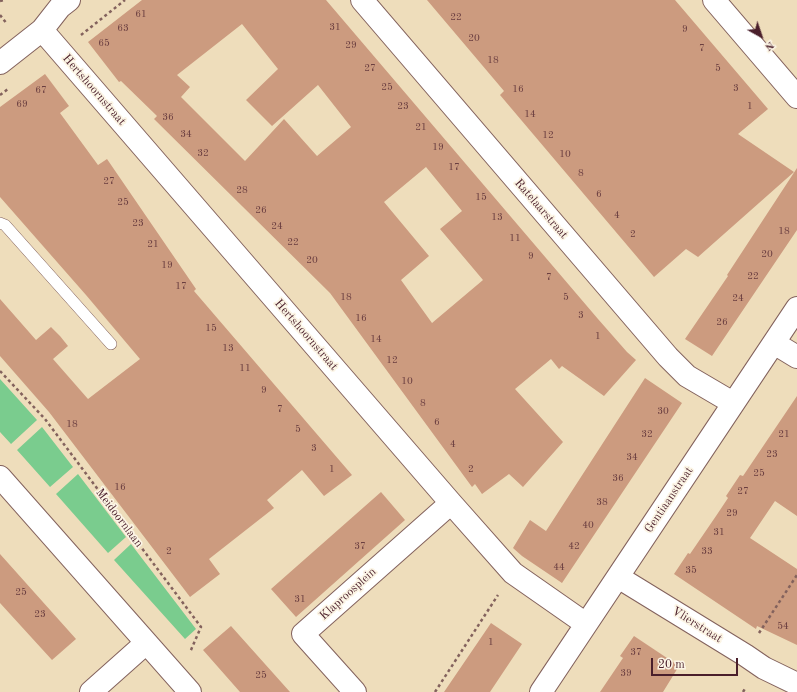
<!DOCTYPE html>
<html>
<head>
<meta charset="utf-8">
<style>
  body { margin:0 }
  #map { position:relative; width:797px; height:692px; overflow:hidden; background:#edb; font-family:"Old Standard TT",serif }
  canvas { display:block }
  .north { position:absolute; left:741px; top:16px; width:40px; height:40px; -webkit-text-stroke:3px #fcf5e5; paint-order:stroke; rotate:140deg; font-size:11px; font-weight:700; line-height:16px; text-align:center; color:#4a1f2b }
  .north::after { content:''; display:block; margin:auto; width:14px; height:18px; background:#4a1f2b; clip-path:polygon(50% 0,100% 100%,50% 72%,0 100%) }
  .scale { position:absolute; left:651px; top:658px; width:87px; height:18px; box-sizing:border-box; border:2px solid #4a1f2b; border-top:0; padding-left:5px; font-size:12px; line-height:14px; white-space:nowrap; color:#4a1f2b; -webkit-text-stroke:3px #fcf5e5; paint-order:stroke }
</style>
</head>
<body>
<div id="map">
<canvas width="797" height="692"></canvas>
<div class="north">N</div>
<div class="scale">20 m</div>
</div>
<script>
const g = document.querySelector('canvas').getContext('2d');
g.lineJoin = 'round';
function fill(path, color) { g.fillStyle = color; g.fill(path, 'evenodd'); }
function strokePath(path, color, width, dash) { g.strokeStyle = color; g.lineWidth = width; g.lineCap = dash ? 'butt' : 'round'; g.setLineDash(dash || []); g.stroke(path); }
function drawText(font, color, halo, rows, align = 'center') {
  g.font = font + ' "Old Standard TT",serif'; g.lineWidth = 3.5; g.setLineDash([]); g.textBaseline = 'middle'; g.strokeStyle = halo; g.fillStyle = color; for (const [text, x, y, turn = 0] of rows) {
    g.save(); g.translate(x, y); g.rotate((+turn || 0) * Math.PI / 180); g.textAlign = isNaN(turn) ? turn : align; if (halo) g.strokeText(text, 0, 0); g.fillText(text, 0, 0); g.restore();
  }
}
fill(new Path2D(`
  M 0,379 L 37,420 L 11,444 L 0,432 Z
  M 42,427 L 73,467 L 50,487 L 17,450 Z
  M 78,474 L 126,537 L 108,553 L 56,494 Z
  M 131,544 L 196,629 L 185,639 L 114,560 Z`), '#7acc8e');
fill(new Path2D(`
  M 142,0 L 326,0 L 598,319 L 627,352 L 636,360 L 604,396 L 562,366 L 559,369 L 551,359 L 515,389 L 563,442 L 523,487 L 509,474 L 482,494 L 475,484 L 472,487 L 330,293 L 154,119 L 157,116 L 121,81 L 119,82 L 88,42 ZM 242,24 L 278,69 L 246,100 L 272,126 L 318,85 L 351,127 L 317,156 L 284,119 L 245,161 L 181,97 L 190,87 L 177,75 ZM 426,167 L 462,211 L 440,229 L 483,280 L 432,323 L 401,280 L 429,256 L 384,202 Z
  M 427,0 L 675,0 L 768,109 L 738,134 L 794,172 L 698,257 L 686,249 L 654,277 L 500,95 L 504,91 Z
  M 45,74 L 69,106 L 60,113 L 98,165 L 107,159 L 196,289 L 194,291 L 352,475 L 324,496 L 302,470 L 267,500 L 274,508 L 209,559 L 220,574 L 190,597 L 49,412 L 0,356 L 0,299 L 36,340 L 51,327 L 60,336 L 68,346 L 53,359 L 88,399 L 140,359 L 86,295 L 0,197 L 0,107 Z
  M 797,168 L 797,230 L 712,356 L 685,339 L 728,276 L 727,275 Z
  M 645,378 L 682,403 L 562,583 L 522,556 L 513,548 L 530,520 L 546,531 Z
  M 797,396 L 797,516 L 775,501 L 750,538 L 797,569 L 797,645 L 757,626 L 756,629 L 674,574 L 688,553 L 690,554 L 716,516 L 728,498 L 726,496 L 740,475 L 743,476 Z
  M 381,492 L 405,520 L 296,617 L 271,589 Z
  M 0,554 L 76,639 L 52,660 L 0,603 Z
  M 491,623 L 522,644 L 490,692 L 444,692 Z
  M 231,626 L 290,692 L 240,692 L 203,650 Z
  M 634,636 L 679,666 L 663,692 L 600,692 L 623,658 L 620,656 Z`), '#cc9b7f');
const service = new Path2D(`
  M 0,223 L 5,225 L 111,344`);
const minor = new Path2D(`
  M 362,0 L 668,357 L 687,376 L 733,403
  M 714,0 L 797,97
  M 42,30 L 451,503 L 513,573 L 586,624
  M 0,63 L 42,30 L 60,7 L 69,0
  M 774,343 L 797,357
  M 0,477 L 190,692
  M 618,577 L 745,655 L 764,668 L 797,684
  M 91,692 L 146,643
  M 355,692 L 303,634 L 451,503
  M 541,692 L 797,308`);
strokePath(service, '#83625d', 12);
strokePath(minor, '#83625d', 24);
strokePath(new Path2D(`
  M 0,1 L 4,0
  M 0,15 L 7,24
  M 81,35 L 125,0
  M 0,95 L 8,89
  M 0,371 L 45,419 L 201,627 L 191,650 L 190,652
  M 759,633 L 797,575
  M 435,692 L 498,595
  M 743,692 L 746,687`), '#83625d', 2.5, [3, 3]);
strokePath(service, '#fff', 11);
strokePath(minor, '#fff', 22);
drawText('10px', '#6a3e40', null, [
  ["61",141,14],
  ["22",456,17],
  ["31",335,27],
  ["63",123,28],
  ["9",685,29],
  ["20",474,38],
  ["65",104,43],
  ["29",351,45],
  ["7",702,48],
  ["18",493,60],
  ["27",370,68],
  ["5",718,68],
  ["25",387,87],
  ["3",736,88],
  ["16",518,89],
  ["67",41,90],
  ["69",22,104],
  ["23",403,106],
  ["1",750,106],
  ["14",530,114],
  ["36",168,117],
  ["21",421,127],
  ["34",186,134],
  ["12",548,135],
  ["19",438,147],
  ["32",203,153],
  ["10",565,154],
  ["17",454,167],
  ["8",581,173],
  ["27",109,181],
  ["28",242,190],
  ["6",599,194],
  ["15",481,197],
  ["25",123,202],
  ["26",261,210],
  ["4",617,215],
  ["13",497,217],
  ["23",138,223],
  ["24",277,226],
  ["18",784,231],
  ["2",633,234],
  ["11",515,238],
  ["22",293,242],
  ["21",153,244],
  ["20",767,254],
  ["9",531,256],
  ["20",312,260],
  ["19",167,265],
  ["22",753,276],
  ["7",549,277],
  ["17",181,286],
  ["18",346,297],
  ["5",566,297],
  ["24",738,298],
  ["3",581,315],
  ["16",361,318],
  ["26",722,322],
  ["15",211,328],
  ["1",598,336],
  ["14",376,339],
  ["13",228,348],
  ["12",392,360],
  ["11",245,368],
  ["10",407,381],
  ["9",264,390],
  ["8",423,403],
  ["7",280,409],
  ["30",663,411],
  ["6",437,422],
  ["18",72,424],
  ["5",298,429],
  ["32",647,434],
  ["21",784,434],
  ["4",453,444],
  ["3",314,448],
  ["23",772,454],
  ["34",632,457],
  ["1",332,469],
  ["2",471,469],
  ["25",759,473],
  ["36",618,478],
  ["16",120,487],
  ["27",743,491],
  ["38",602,502],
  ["29",732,513],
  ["40",588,525],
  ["31",719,532],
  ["37",360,546],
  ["42",574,546],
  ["2",169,551],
  ["33",707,551],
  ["44",559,567],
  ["35",691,570],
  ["25",21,592],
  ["31",300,599],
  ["23",40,614],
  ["54",783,626],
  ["1",491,642],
  ["37",636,652],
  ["39",626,673],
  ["25",261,675]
]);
drawText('12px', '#4a1f2b', '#fcf5e5', [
  ["Hertshoornstraat",94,90,49],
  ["Ratelaarstraat",541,209,49],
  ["Hertshoornstraat",306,335,49],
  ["Gentiaanstraat",669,500,-56],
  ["Meidoornlaan",119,518,53],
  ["Klaproosplein",348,594,-42],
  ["Vlierstraat",697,625,32]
]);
</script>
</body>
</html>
